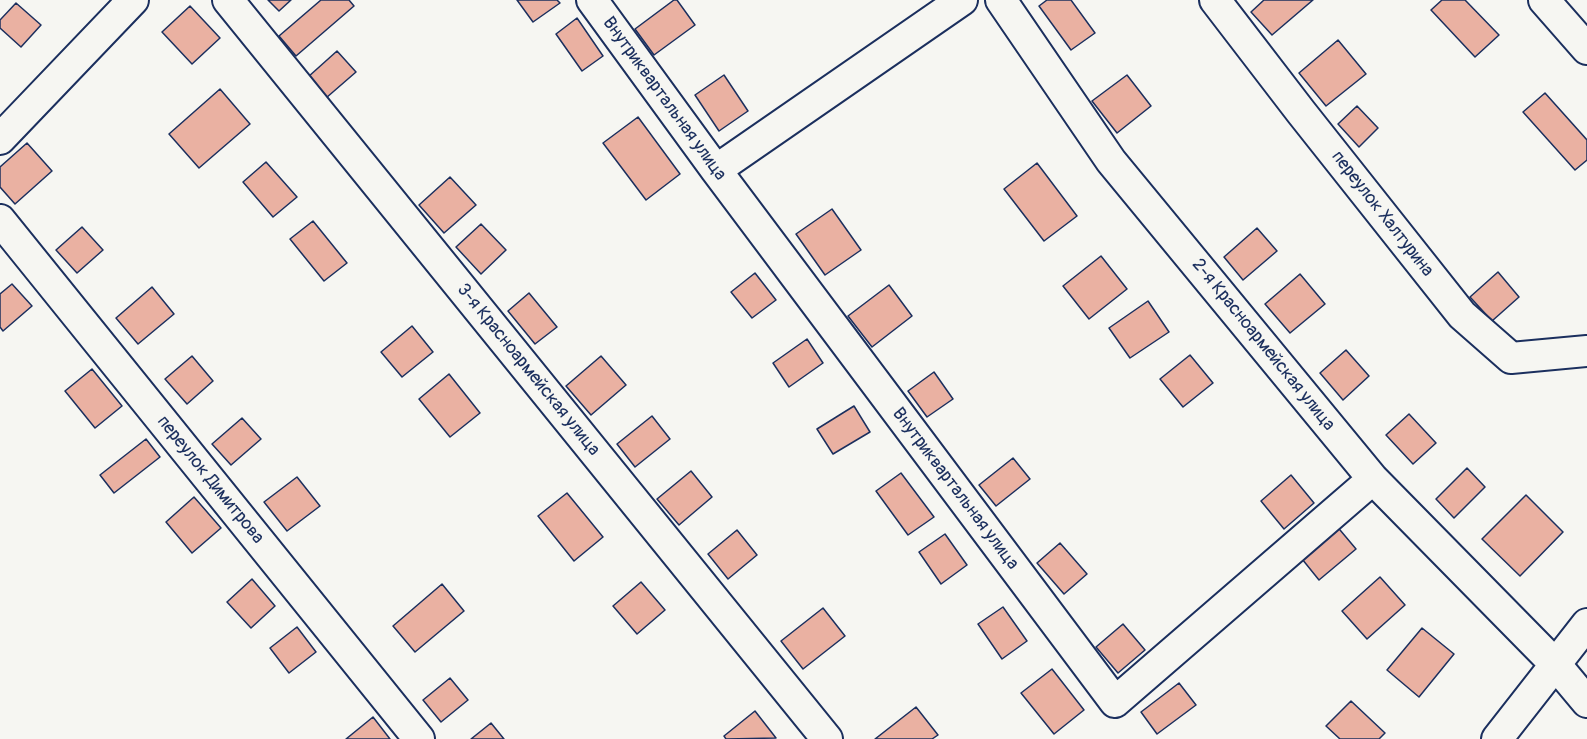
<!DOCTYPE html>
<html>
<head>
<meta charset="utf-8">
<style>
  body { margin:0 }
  canvas { display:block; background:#f6f6f2 }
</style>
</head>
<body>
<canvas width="1587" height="739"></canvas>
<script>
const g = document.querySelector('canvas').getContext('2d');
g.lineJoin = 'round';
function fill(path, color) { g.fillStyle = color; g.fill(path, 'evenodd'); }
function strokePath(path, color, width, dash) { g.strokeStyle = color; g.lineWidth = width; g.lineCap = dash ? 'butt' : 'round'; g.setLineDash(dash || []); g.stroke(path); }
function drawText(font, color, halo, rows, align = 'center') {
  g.font = font + ' Pangolin,sans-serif'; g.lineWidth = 4.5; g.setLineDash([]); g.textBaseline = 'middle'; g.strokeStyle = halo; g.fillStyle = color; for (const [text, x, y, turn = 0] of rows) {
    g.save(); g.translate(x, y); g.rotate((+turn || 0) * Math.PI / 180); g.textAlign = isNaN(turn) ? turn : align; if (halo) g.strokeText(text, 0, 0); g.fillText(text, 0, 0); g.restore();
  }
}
const building = new Path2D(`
  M 268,0 L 291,0 L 279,11 Z
  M 321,0 L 349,0 L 354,6 L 296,56 L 279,36 Z
  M 517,0 L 557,0 L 560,3 L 533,22 Z
  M 674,0 L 677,0 L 695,25 L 654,55 L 635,29 Z
  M 1047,0 L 1071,0 L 1095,33 L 1071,50 L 1039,6 Z
  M 1264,0 L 1313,0 L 1272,35 L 1251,12 Z
  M 1442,0 L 1465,0 L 1499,35 L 1475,57 L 1431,10 Z
  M 16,3 L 41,25 L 21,47 L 0,28 L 0,20 Z
  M 190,6 L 220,38 L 192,64 L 162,32 Z
  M 577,18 L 603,56 L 582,71 L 556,34 Z
  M 1338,40 L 1366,74 L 1326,106 L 1299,73 Z
  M 337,51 L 356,72 L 326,98 L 308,77 Z
  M 724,75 L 748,111 L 719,131 L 695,95 Z
  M 1127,75 L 1151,106 L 1117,133 L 1092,101 Z
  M 220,89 L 250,124 L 199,168 L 169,134 Z
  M 1545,93 L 1587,140 L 1587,160 L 1575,170 L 1523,112 Z
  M 1357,106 L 1378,128 L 1359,147 L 1338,124 Z
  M 638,117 L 680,174 L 646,200 L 603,143 Z
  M 27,143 L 52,171 L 15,204 L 0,187 L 0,167 Z
  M 266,162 L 297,197 L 273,217 L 243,182 Z
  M 1037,163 L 1077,216 L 1044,241 L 1004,189 Z
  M 450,177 L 476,205 L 444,233 L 419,205 Z
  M 832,209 L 861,250 L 825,275 L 796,234 Z
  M 313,221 L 347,263 L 324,281 L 290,239 Z
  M 481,224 L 506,250 L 481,274 L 456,247 Z
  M 82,227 L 103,250 L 77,273 L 56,250 Z
  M 1257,228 L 1277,251 L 1243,280 L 1224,257 Z
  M 1101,256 L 1127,289 L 1089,319 L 1063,286 Z
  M 1498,272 L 1519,297 L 1492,321 L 1470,297 Z
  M 755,273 L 776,300 L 752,318 L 731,292 Z
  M 1300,274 L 1325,304 L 1290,333 L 1265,304 Z
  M 12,284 L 32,306 L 3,331 L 0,327 L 0,294 Z
  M 889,285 L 912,316 L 872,347 L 848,316 Z
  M 152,287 L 174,314 L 138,344 L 116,318 Z
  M 529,293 L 557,327 L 535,344 L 508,311 Z
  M 1148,301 L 1169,332 L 1130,358 L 1109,328 Z
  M 412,326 L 433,352 L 402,377 L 381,352 Z
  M 807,339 L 823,363 L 789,387 L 773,363 Z
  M 1346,350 L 1369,376 L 1343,400 L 1320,373 Z
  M 1190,355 L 1213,383 L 1183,407 L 1160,379 Z
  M 192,356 L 213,381 L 187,404 L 165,379 Z
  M 601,356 L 626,385 L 591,415 L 566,386 Z
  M 92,369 L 122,406 L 95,428 L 65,391 Z
  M 934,372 L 953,399 L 927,417 L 908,391 Z
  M 449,374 L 480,413 L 450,437 L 419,399 Z
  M 854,406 L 870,432 L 833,454 L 817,429 Z
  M 1409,414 L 1436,443 L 1413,464 L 1386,435 Z
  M 652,416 L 670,439 L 635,467 L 617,444 Z
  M 242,418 L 261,439 L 231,465 L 212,444 Z
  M 146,439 L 160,457 L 114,493 L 100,475 Z
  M 1013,458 L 1030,479 L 996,506 L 979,485 Z
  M 1467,468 L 1485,487 L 1454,518 L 1436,499 Z
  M 691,471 L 712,497 L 679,525 L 657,499 Z
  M 901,473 L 934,517 L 908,535 L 876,491 Z
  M 1291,475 L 1314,503 L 1284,529 L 1261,501 Z
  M 297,477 L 320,506 L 287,531 L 264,502 Z
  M 567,493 L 603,537 L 574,561 L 538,516 Z
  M 1526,495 L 1563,532 L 1520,576 L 1482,539 Z
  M 194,497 L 221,528 L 192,553 L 166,522 Z
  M 1335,524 L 1356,549 L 1319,580 L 1298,554 Z
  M 737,530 L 757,555 L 728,579 L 708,554 Z
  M 945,534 L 967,565 L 941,584 L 919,552 Z
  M 1060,543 L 1087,574 L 1064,594 L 1037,563 Z
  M 1380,577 L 1405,605 L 1367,639 L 1342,611 Z
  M 252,579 L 275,606 L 251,628 L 227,602 Z
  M 641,582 L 665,610 L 637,634 L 613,606 Z
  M 442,584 L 464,611 L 415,652 L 393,626 Z
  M 1003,607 L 1027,641 L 1002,659 L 978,624 Z
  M 823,608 L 845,636 L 803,669 L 781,641 Z
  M 1123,624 L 1145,650 L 1118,673 L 1096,647 Z
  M 297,627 L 316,652 L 289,673 L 270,648 Z
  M 1422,628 L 1454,654 L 1419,697 L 1387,670 Z
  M 1052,669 L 1084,710 L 1054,734 L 1021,693 Z
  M 450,678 L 468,700 L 441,722 L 423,700 Z
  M 1179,683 L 1196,705 L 1157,734 L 1141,712 Z
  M 1351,701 L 1385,733 L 1379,739 L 1340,739 L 1326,726 Z
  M 916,707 L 938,735 L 932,739 L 875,739 Z
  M 755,711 L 776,738 L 726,739 L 724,736 Z
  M 373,717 L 390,739 L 346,739 Z
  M 491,723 L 504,739 L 471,739 Z`);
fill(building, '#eab1a2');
strokePath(building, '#1b2f5e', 1.5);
const minor = new Path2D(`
  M 228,0 L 827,739
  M 592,0 L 716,170 L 1115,702 L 1373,479
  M 1001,0 L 1111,161 L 1373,479 L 1556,665 L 1587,702
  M 1215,0 L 1301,112 L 1462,315 L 1511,358 L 1587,351
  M 1544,0 L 1587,49
  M 0,139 L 133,0
  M 716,170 L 962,0
  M 0,220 L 419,739
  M 1497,739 L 1587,624`);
strokePath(minor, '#1b2f5e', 34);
strokePath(minor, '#f6f6f2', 30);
drawText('18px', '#1b2f5e', '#f6f6f2', [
  ["Внутриквартальная улица",664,99,54],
  ["переулок Халтурина",1382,214,52],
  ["2-я Красноармейская улица",1263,345,51],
  ["3-я Красноармейская улица",528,370,51],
  ["переулок Димитрова",210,480,51],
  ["Внутриквартальная улица",955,489,53]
]);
</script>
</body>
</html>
